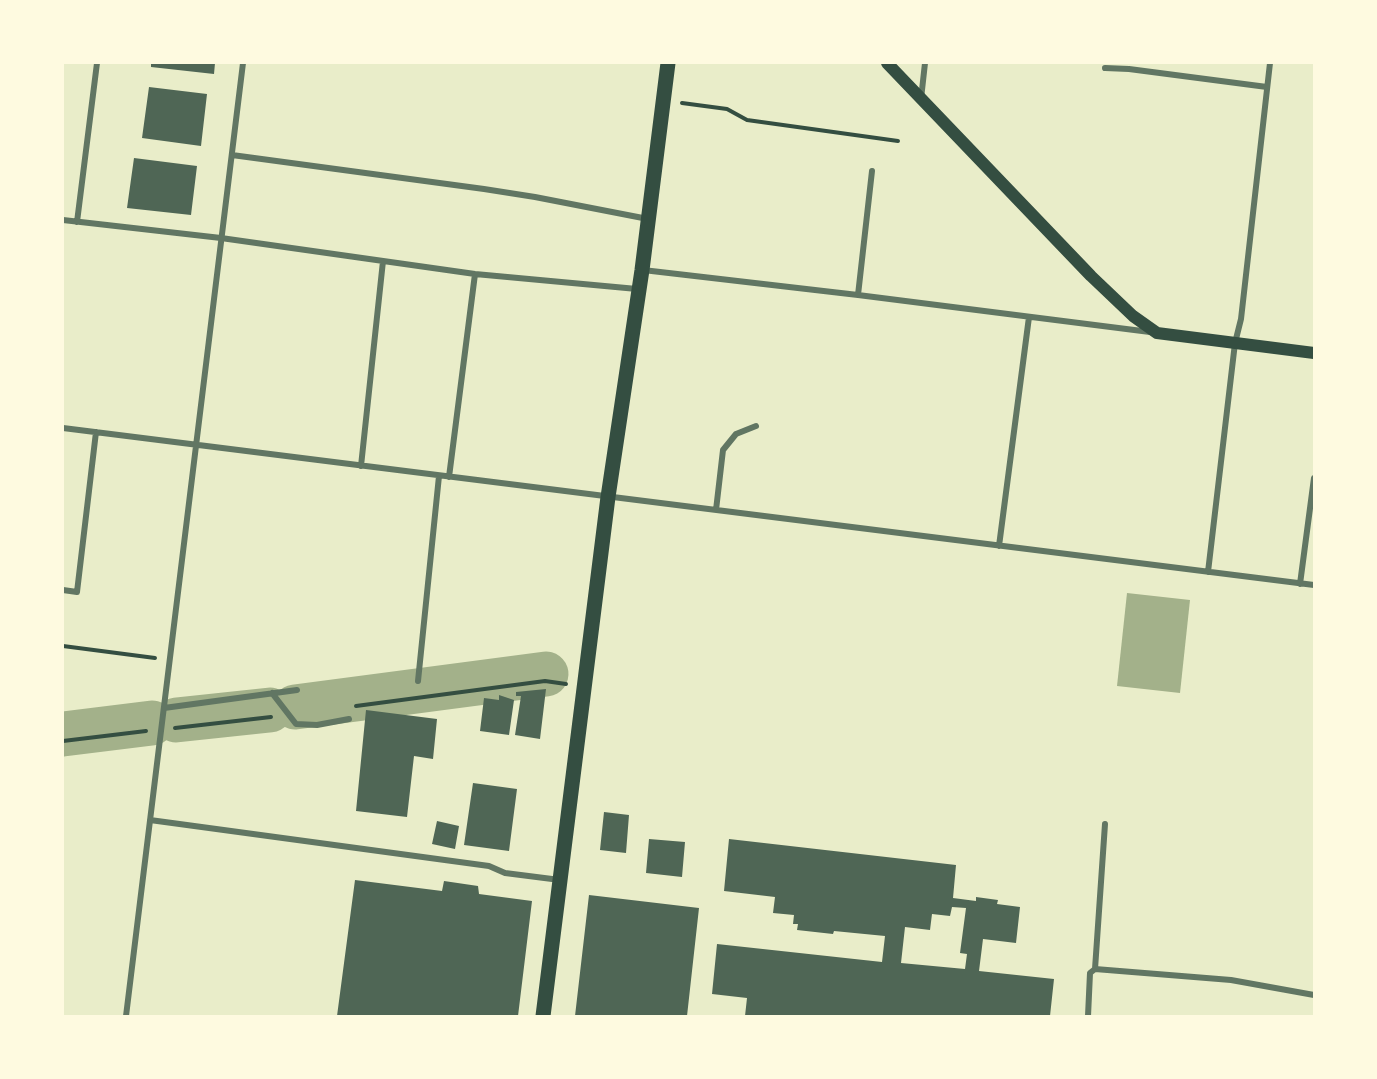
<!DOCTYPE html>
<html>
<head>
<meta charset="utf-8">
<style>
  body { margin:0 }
  #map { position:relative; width:1377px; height:1079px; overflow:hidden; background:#e9edc9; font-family:Rubik,sans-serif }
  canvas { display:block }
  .frame { position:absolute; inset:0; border:64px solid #fefae0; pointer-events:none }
</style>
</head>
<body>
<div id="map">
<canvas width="1377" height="1079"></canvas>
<div class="frame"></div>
</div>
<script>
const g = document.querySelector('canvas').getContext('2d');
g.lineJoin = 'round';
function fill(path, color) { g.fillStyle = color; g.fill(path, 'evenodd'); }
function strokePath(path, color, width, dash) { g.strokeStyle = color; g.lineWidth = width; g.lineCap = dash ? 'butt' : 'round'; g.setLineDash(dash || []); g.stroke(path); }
fill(new Path2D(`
  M 1127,593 L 1190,600 L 1180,693 L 1117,686 Z`), '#a3b18a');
strokePath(new Path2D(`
  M 295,707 L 546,674
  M 176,720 L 270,710
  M 63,734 L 152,723`), '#a3b18a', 45);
fill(new Path2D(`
  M 151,63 L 215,63 L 214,74 L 151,67 Z
  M 149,87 L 207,94 L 201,146 L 142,138 Z
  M 134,158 L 197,166 L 191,215 L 127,208 Z
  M 546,689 L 540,739 L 515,735 L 521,696 L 516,696 L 516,692 Z
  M 499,695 L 514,700 L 509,735 L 480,731 L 484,698 L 499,700 Z
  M 366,710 L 437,719 L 433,759 L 414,756 L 407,817 L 356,811 Z
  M 473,783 L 517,789 L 509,851 L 464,845 Z
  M 604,812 L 629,815 L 626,853 L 600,850 Z
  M 437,821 L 459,826 L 455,849 L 432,844 Z
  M 649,839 L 685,842 L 682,877 L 646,873 Z
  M 729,839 L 956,865 L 953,898 L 976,901 L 976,897 L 998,900 L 997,904 L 1020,907 L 1016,943 L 983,939 L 979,971 L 1054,979 L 1050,1016 L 745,1016 L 747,998 L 712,994 L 717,944 L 882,962 L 885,936 L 834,931 L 833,934 L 797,930 L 798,924 L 793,924 L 794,915 L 773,913 L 775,897 L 724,891 ZM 952,907 L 966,908 L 960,953 L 967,954 L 965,969 L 901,963 L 905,927 L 930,930 L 932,914 L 950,916 Z
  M 355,880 L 442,891 L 444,881 L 478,886 L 479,894 L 532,901 L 518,1016 L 337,1016 Z
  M 589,895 L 699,908 L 687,1016 L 575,1016 Z`), '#4f6655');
strokePath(new Path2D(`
  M 682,103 L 727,109 L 747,120 L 898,141
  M 63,646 L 155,658
  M 356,706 L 545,681 L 566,684
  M 175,728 L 271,717
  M 63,741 L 146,731`), '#344e41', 4);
strokePath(new Path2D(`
  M 1105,68 L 1129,69 L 1267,87
  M 921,99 L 925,63
  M 232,155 L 484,189 L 535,197 L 648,219
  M 63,220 L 221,238 L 475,274 L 637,289
  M 77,222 L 97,63
  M 643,270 L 858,295 L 1150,332
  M 858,295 L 872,171
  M 63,428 L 1314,585
  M 361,466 L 383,261
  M 449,477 L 475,274
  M 716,510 L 723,450 L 736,434 L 756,426
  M 999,546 L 1029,317
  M 1208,572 L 1235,343 L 1241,319 L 1270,63
  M 1300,584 L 1314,478
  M 63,590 L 77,592 L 96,432
  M 418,681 L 439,476
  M 272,693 L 296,724 L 317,725 L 349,719
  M 164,708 L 297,690
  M 150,820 L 489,866 L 505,873 L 560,880
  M 1095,969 L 1105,824
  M 126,1016 L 243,63
  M 1088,1016 L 1090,973 L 1095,969 L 1231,980 L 1314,995`), '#617663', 6);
strokePath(new Path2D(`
  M 887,63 L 1091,276 L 1133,316 L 1157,333 L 1314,353`), '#344e41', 12);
strokePath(new Path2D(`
  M 543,1016 L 608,497 L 642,270 L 668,63`), '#344e41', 15);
</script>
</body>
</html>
